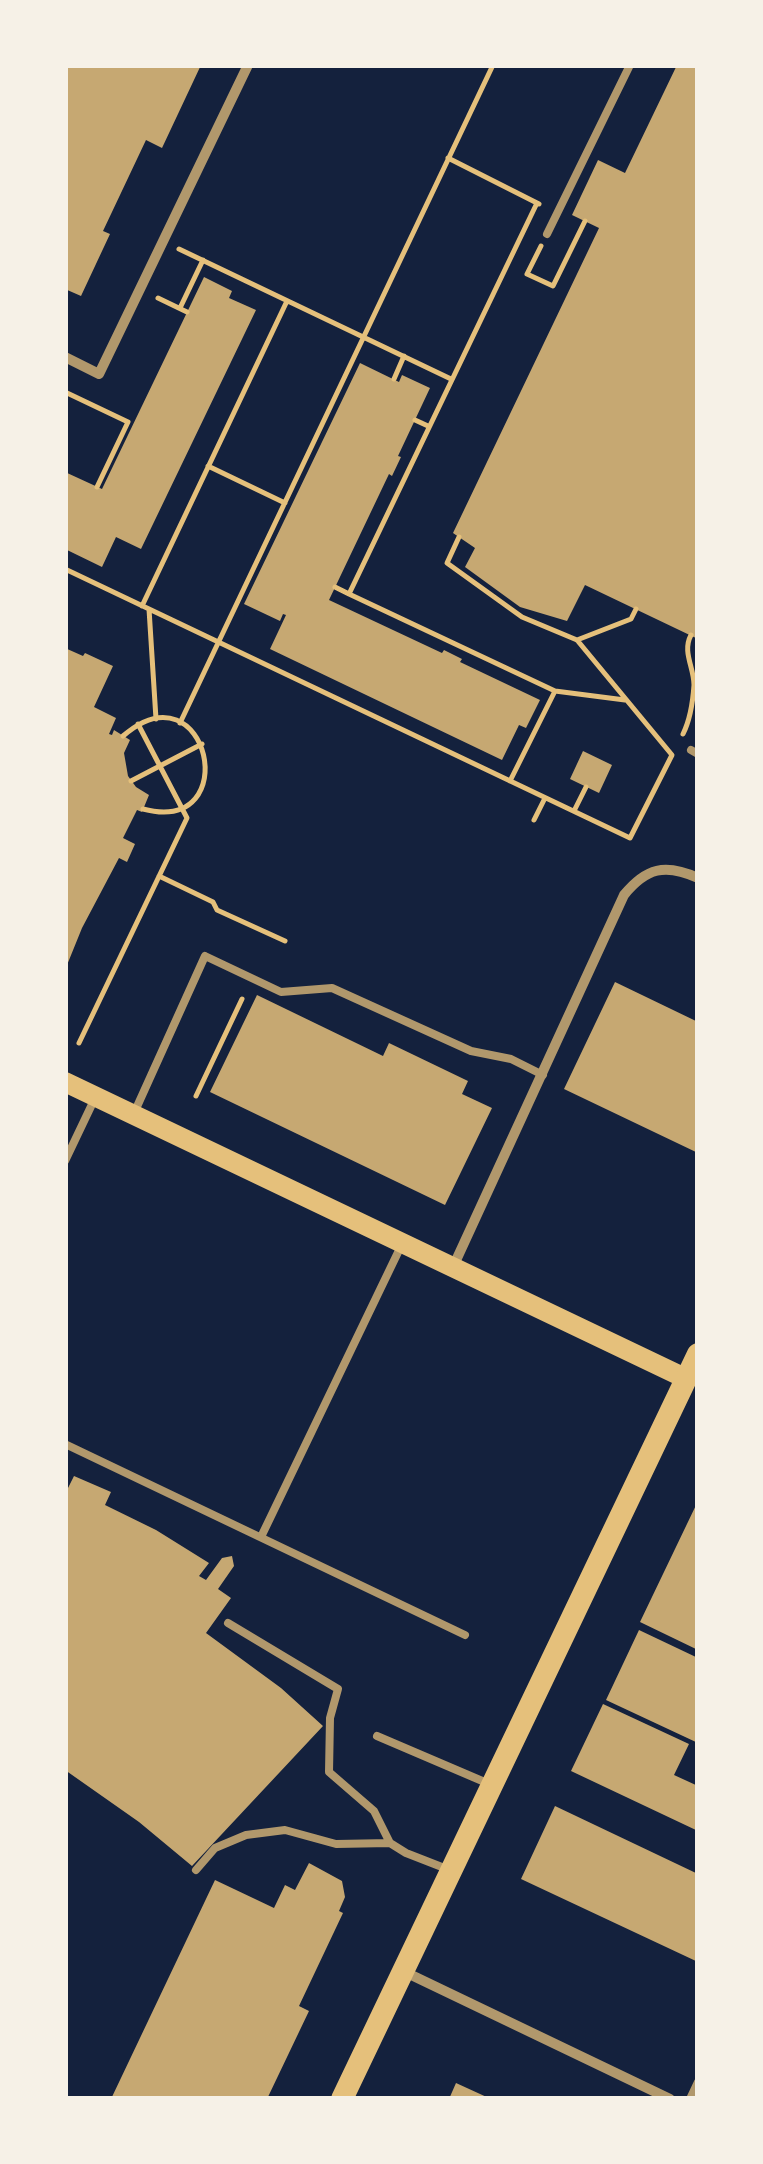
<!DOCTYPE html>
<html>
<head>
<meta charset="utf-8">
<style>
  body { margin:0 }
  #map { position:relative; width:763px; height:2164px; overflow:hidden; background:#14213d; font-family:"Golos Text",sans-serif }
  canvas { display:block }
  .frame { position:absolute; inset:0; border:68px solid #f6f1e7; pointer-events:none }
</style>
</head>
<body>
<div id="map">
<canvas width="763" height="2164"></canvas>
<div class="frame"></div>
</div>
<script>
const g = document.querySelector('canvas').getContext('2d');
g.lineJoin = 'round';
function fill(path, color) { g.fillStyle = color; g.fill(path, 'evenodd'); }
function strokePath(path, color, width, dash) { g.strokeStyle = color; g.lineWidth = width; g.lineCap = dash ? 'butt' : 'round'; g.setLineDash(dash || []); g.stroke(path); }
fill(new Path2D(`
  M 65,65 L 201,65 L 162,148 L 146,140 L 103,231 L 110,234 L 81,296 L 65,289 Z
  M 677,65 L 698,65 L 698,639 L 585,585 L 567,621 L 520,607 L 465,567 L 475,548 L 453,533 L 599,228 L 572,215 L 598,160 L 625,173 Z
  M 204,277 L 232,291 L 229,298 L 256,310 L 141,549 L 116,537 L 102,567 L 65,549 L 65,472 L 102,489 Z
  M 360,363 L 399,382 L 402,375 L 430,388 L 398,456 L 401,457 L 392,476 L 389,474 L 329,600 L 442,653 L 444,650 L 462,659 L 460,662 L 540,700 L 526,728 L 519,725 L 502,760 L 270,649 L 286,615 L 283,614 L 280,621 L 244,604 Z
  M 65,648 L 83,656 L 85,653 L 113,666 L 94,707 L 116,718 L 109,734 L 112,735 L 114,730 L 130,740 L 124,753 L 128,776 L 136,787 L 149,795 L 142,812 L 137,810 L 123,838 L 135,844 L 127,862 L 119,858 L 82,928 L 65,970 Z
  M 583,751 L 612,765 L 599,793 L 570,779 Z
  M 615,982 L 698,1022 L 698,1153 L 564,1089 Z
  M 257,995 L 383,1056 L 389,1043 L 468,1081 L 462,1094 L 492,1108 L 445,1205 L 210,1092 Z
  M 74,1476 L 111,1492 L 105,1505 L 156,1530 L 209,1563 L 199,1576 L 206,1580 L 222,1558 L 232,1556 L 234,1566 L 218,1589 L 231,1598 L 206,1633 L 281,1688 L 323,1726 L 192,1866 L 139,1822 L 65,1770 L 65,1487 L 68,1488 Z
  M 698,1501 L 698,1650 L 640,1622 Z
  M 639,1630 L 698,1658 L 698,1743 L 606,1700 Z
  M 603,1704 L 689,1744 L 674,1775 L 698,1786 L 698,1831 L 571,1771 Z
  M 555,1806 L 698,1874 L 698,1962 L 521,1879 Z
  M 309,1863 L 342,1881 L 345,1897 L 339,1911 L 343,1913 L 299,2006 L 309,2011 L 267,2099 L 111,2099 L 215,1880 L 274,1908 L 285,1885 L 295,1890 Z
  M 456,2083 L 491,2099 L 449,2099 Z`), '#c6a872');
strokePath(new Path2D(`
  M 448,158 L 539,204
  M 537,203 L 349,594 L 555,691 L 625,700
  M 541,246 L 527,274 L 553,286 L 585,221
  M 179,249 L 451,379
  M 158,298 L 187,312
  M 180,308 L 203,260
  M 394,379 L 404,356
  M 65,392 L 128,422 L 97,487
  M 415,420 L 428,426
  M 208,466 L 285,503
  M 65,569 L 630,838 L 672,755 L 577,640 L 522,617 L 447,563 L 459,537
  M 335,587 L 349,594
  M 142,606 L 287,301
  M 149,609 L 156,719
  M 577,640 L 631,619 L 636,609
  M 180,723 L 493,65
  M 683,734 C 690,720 693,700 694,685 C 694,667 682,652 691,635
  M 123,736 C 208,662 246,836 143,809
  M 131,781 L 202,744
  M 510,781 L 555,691
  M 574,811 L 586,787
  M 534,820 L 545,798
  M 159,876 L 213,902 L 217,910 L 285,941
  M 79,1043 L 187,818 L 138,724
  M 196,1096 L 242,999`), '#e5c07b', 5);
strokePath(new Path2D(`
  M 547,234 L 630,65
  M 691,750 L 698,754
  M 135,1111 L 205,956 L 281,992 L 332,988 L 471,1051 L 511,1059 L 543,1075
  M 65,1161 L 95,1098
  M 65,1444 L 465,1635
  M 261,1537 L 402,1244
  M 228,1623 L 338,1689 L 330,1718 L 329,1772 L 374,1811 L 390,1843 L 406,1853 L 447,1869
  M 377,1736 L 487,1783
  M 196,1870 L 215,1848 L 246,1835 L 285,1830 L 336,1844 L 390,1843
  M 690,2099 L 698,2082`), '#b1986c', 8);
strokePath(new Path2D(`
  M 65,357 L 99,374 L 248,65
  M 453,1267 L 624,895 C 646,868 665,863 698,878
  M 405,1972 L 670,2099`), '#b1986c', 10);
strokePath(new Path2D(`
  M 65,1082 L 687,1379`), '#e5c07b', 20);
strokePath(new Path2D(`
  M 342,2099 L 698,1354`), '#e5c07b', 22);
</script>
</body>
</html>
